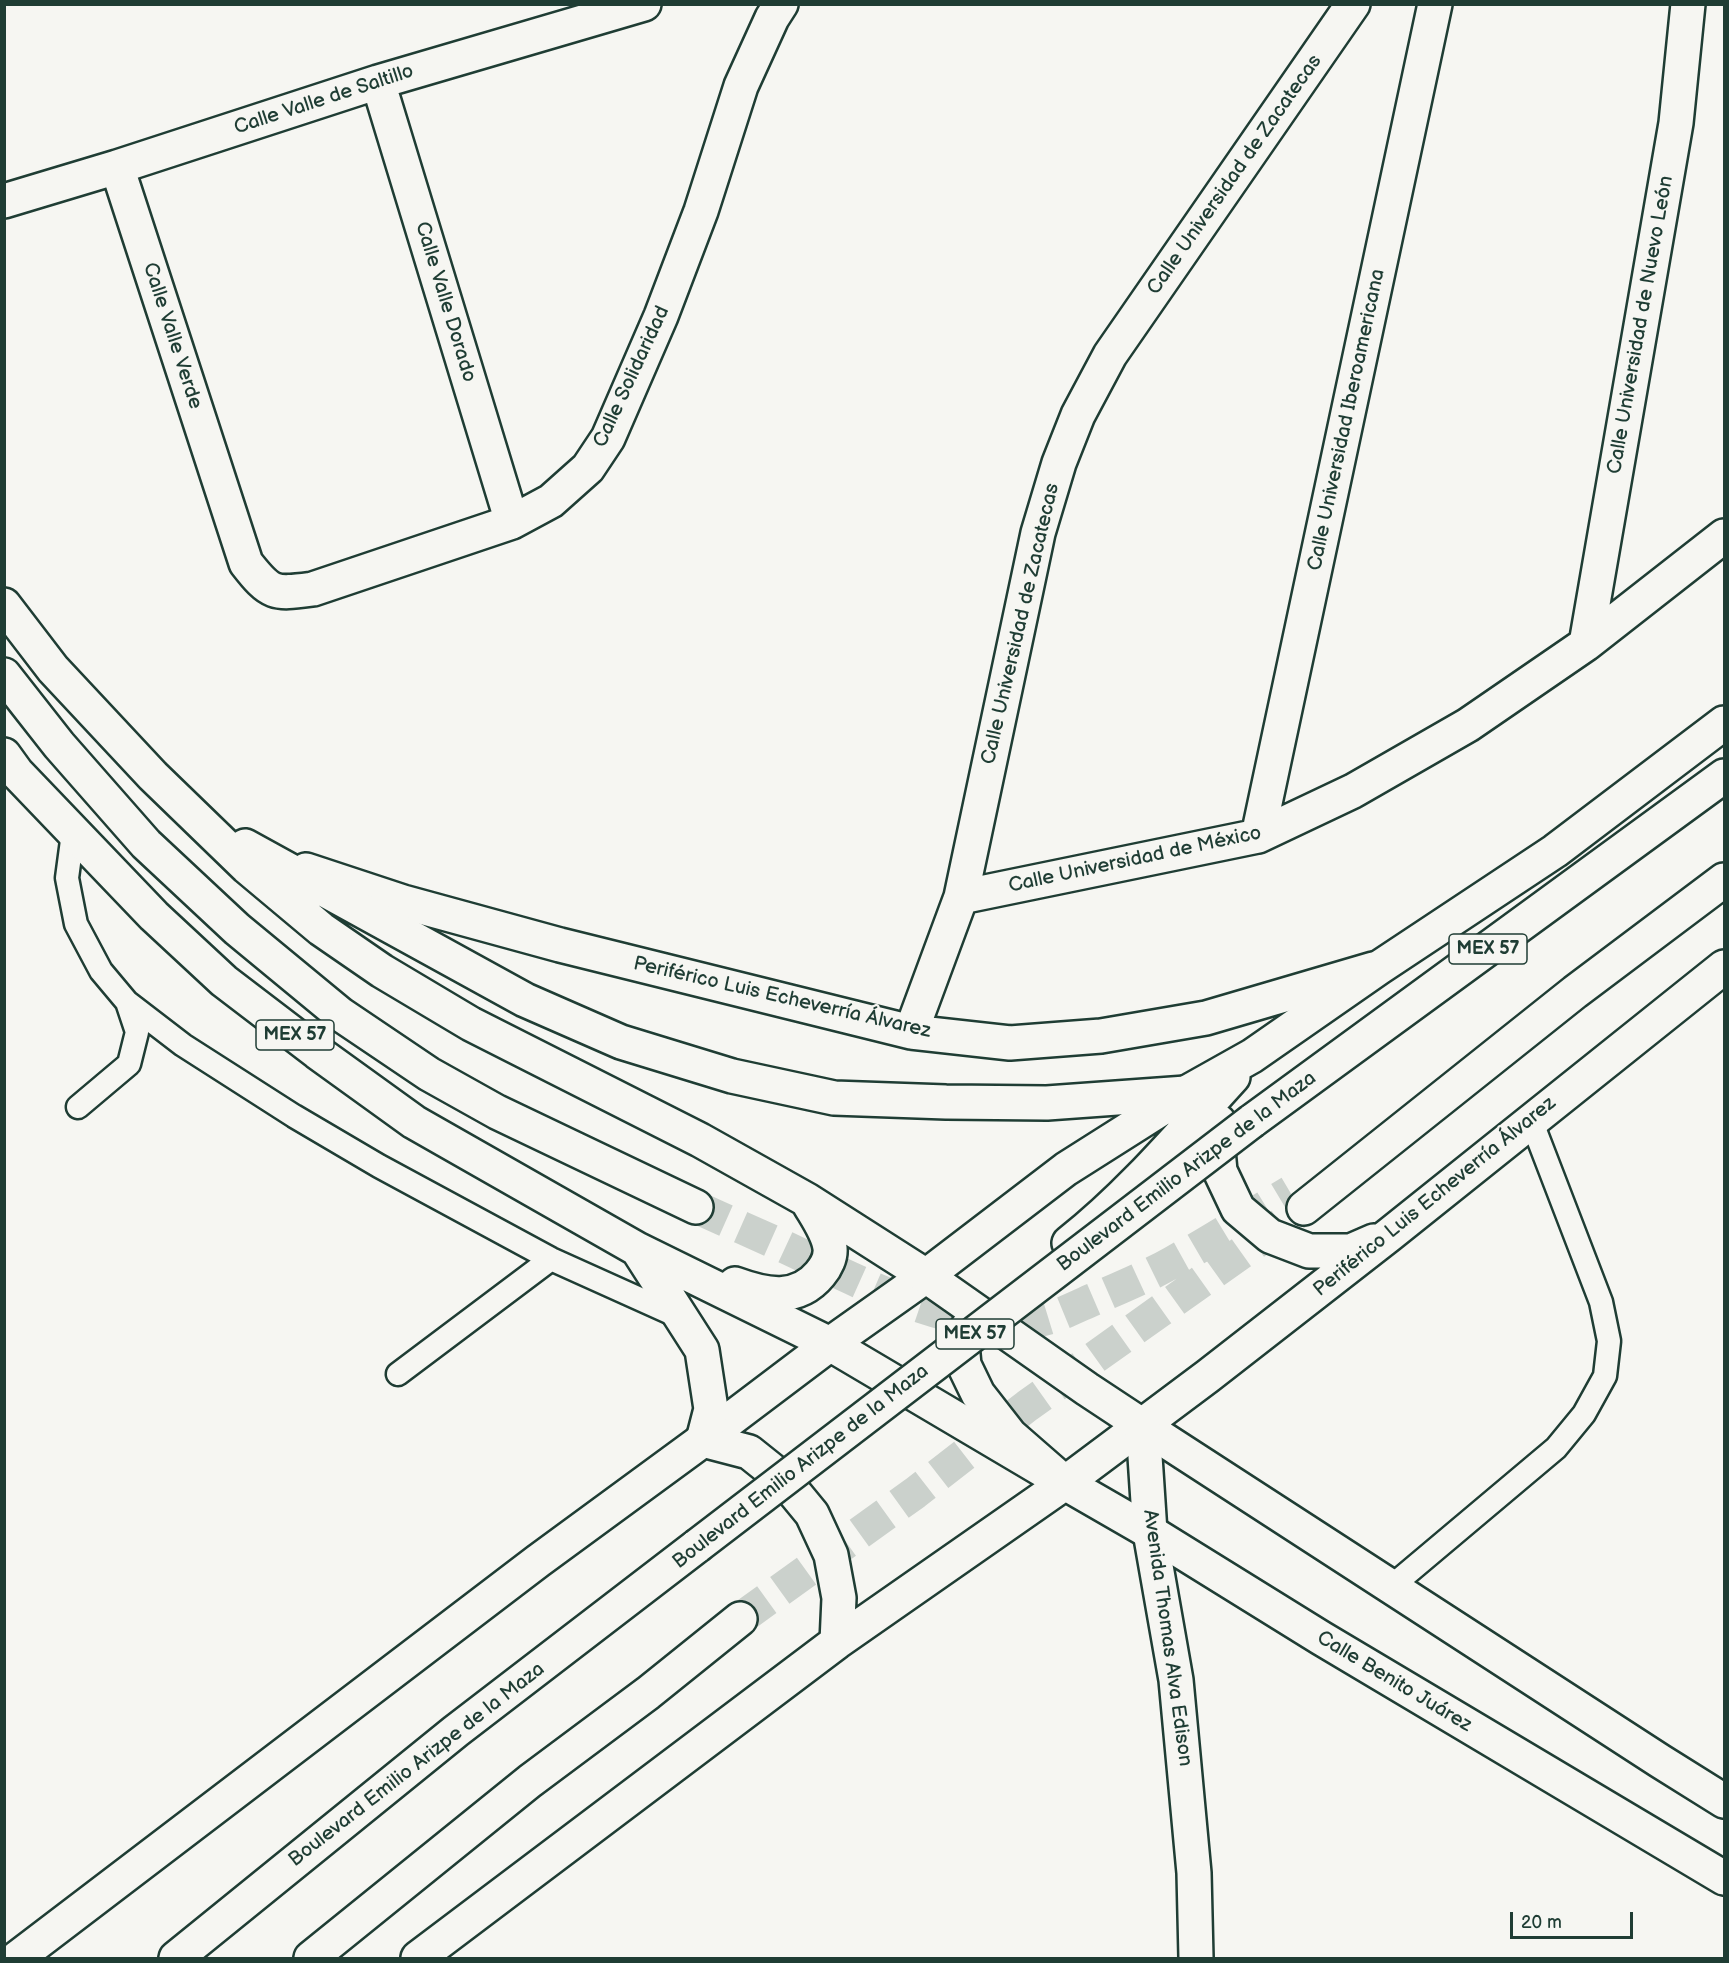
<!DOCTYPE html>
<html>
<head>
<meta charset="utf-8">
<style>
  body { margin:0 }
  #map { position:relative; width:1729px; height:1963px; overflow:hidden; background:#f6f6f2; font-family:"Balsamiq Sans",sans-serif }
  canvas { display:block }
  .frame { position:absolute; inset:0; border:6px solid #1f3d34; pointer-events:none }
  .scale { position:absolute; left:1510px; top:1912px; width:123px; height:27px; box-sizing:border-box; border:3px solid #1f3d34; border-top:0; padding-left:8px; font-size:18px; line-height:21px; white-space:nowrap; color:#1f3d34; -webkit-text-stroke:4px #f6f6f2; paint-order:stroke }
</style>
</head>
<body>
<div id="map">
<canvas width="1729" height="1963"></canvas>
<div class="frame"></div>
<div class="scale">20 m</div>
</div>
<script>
const g = document.querySelector('canvas').getContext('2d');
g.lineJoin = 'round';
function strokePath(path, color, width, dash) { g.strokeStyle = color; g.lineWidth = width; g.lineCap = dash ? 'butt' : 'round'; g.setLineDash(dash || []); g.stroke(path); }
function drawText(font, color, halo, rows, align = 'center') {
  g.font = font + ' "Balsamiq Sans",sans-serif'; g.lineWidth = 4.5; g.setLineDash([]); g.textBaseline = 'middle'; g.strokeStyle = halo; g.fillStyle = color; for (const [text, x, y, turn = 0] of rows) {
    g.save(); g.translate(x, y); g.rotate((+turn || 0) * Math.PI / 180); g.textAlign = isNaN(turn) ? turn : align; if (halo) g.strokeText(text, 0, 0); g.fillText(text, 0, 0); g.restore();
  }
}
strokePath(new Path2D(`
  M 696,1207 C 726,1221 757,1234 787,1248 C 858,1281 950,1332 1031,1322 C 1055,1319 1077,1306 1099,1297 C 1124,1286 1150,1275 1173,1262 C 1213,1240 1251,1215 1290,1192
  M 740,1619 L 915,1493 L 1027,1406 L 1304,1208`), '#cbd1cc', 33, [33, 16]);
const lane = new Path2D(`
  M 73,833 L 67,878 L 76,924 L 101,971 L 127,1002 L 137,1032 L 129,1064 L 78,1107
  M 127,1002 L 183,1045 L 294,1116 L 379,1166 L 551,1259 L 682,1318
  M 398,1374 L 551,1259
  M 1392,1586 L 1556,1448 L 1584,1414 L 1605,1376 L 1609,1341 L 1601,1302 L 1531,1120`);
const street = new Path2D(`
  M 378,82 L 512,522
  M 117,167 L 246,563 C 271,595 274,594 313,589 L 512,522 L 551,501 L 588,468 L 608,438 L 661,316 L 701,211 L 741,86 L 772,18 L 781,4
  M 4,201 L 117,167 L 378,82 L 644,4
  M 1586,644 L 1676,123 L 1688,4
  M 1258,836 L 1435,4
  M 306,870 L 403,902 L 560,945 L 911,1032 L 1010,1043 L 1101,1036 L 1206,1018 L 1373,969
  M 961,897 L 1258,836 L 1353,791 L 1468,725 L 1586,644 L 1724,536
  M 911,1032 L 961,897 L 1038,533 L 1059,463 L 1078,415 L 1110,355 L 1353,4
  M 1143,1426 L 1150,1532 L 1176,1680 L 1194,1873 L 1196,1958`);
const secondary = new Path2D(`
  M 1219,1122 L 1216,1129 L 1220,1171 L 1238,1209 L 1270,1236 L 1309,1251 L 1351,1251 L 1374,1241
  M 1069,1243 C 1130,1195 1181,1134 1233,1077
  M 973,1321 L 967,1328 L 962,1344 L 964,1365 L 978,1394 L 1010,1435 L 1065,1483 L 1150,1532 L 1321,1638 L 1724,1878
  M 1143,1426 L 1660,1761 L 1724,1801
  M 703,1440 L 749,1452 L 784,1480 L 812,1514 L 831,1555 L 839,1598 L 837,1642
  M 17,1958 L 538,1561 L 703,1440 L 830,1344 L 926,1276 L 1066,1169 L 1186,1093 L 1252,1056 L 1380,967 L 1555,851 L 1724,723
  M 418,1958 L 837,1642 L 1065,1483 L 1208,1376 L 1389,1235 L 1724,967`);
const primary = new Path2D(`
  M 4,605 L 53,669 L 153,776 L 247,867 L 321,929 L 382,971 L 471,1024 L 700,1140 L 807,1200 L 926,1276 L 1087,1389 L 1143,1426
  M 4,755 L 17,773 L 154,916 L 224,981 L 317,1052 L 414,1122 L 637,1249 L 830,1344 L 1065,1483
  M 245,846 L 525,1000 L 621,1042 L 732,1076 L 834,1098 L 946,1102 L 1047,1103 L 1186,1093
  M 638,1250 L 702,1350 L 711,1409 L 703,1440
  M 735,1284 C 765,1295 797,1302 820,1274 C 826,1267 831,1257 830,1248 C 828,1232 816,1216 808,1202`);
const highway = new Path2D(`
  M 4,675 L 59,745 L 146,844 L 237,929 L 340,1014 L 429,1074 L 497,1112 L 696,1207
  M 1252,1121 L 1724,776
  M 1304,1208 L 1575,992 L 1724,880
  M 176,1958 L 456,1731 L 697,1546
  M 311,1958 L 530,1781 L 648,1693 L 740,1619`);
strokePath(lane, '#1f3d34', 27);
strokePath(street, '#1f3d34', 38);
strokePath(secondary, '#1f3d34', 38);
strokePath(primary, '#1f3d34', 38);
strokePath(highway, '#1f3d34', 38);
strokePath(lane, '#f6f6f2', 22);
strokePath(street, '#f6f6f2', 33);
strokePath(secondary, '#f6f6f2', 33);
strokePath(primary, '#f6f6f2', 33);
strokePath(highway, '#f6f6f2', 33);
const highwayBridge = new Path2D(`
  M 697,1546 L 1252,1121`);
strokePath(highwayBridge, '#1f3d34', 38, []);
strokePath(highwayBridge, '#f6f6f2', 33);
for (const [x, y, w] of [
  [1488,949,78],
  [295,1035,78],
  [975,1334,78]
]) { const box = new Path2D(); box.roundRect(x - w / 2, y - 15, w, 30, 4.5); g.fillStyle = '#f6f6f2'; g.fill(box); strokePath(box, '#1f3d34', 1.5); }
drawText('bold 18px', '#1f3d34', null, [
  ["MEX 57",1488,949],
  ["MEX 57",295,1035],
  ["MEX 57",975,1334]
]);
drawText('20px', '#1f3d34', '#f6f6f2', [
  ["Calle Valle de Saltillo",324,100,-18],
  ["Calle Universidad de Zacatecas",1235,175,-55],
  ["Calle Valle Dorado",445,302,73],
  ["Calle Universidad de Nuevo León",1641,325,-80],
  ["Calle Valle Verde",172,336,72],
  ["Calle Solidaridad",632,377,-65],
  ["Calle Universidad Iberoamericana",1347,420,-78],
  ["Calle Universidad de Zacatecas",1021,624,-77],
  ["Calle Universidad de México",1135,860,-12],
  ["Periférico Luis Echeverría Álvarez",782,998,13],
  ["Boulevard Emilio Arizpe de la Maza",1187,1172,-37],
  ["Periférico Luis Echeverría Álvarez",1435,1197,-39],
  ["Boulevard Emilio Arizpe de la Maza",801,1467,-38],
  ["Avenida Thomas Alva Edison",1167,1638,82],
  ["Calle Benito Juárez",1394,1682,31],
  ["Boulevard Emilio Arizpe de la Maza",417,1765,-38]
]);
</script>
</body>
</html>
